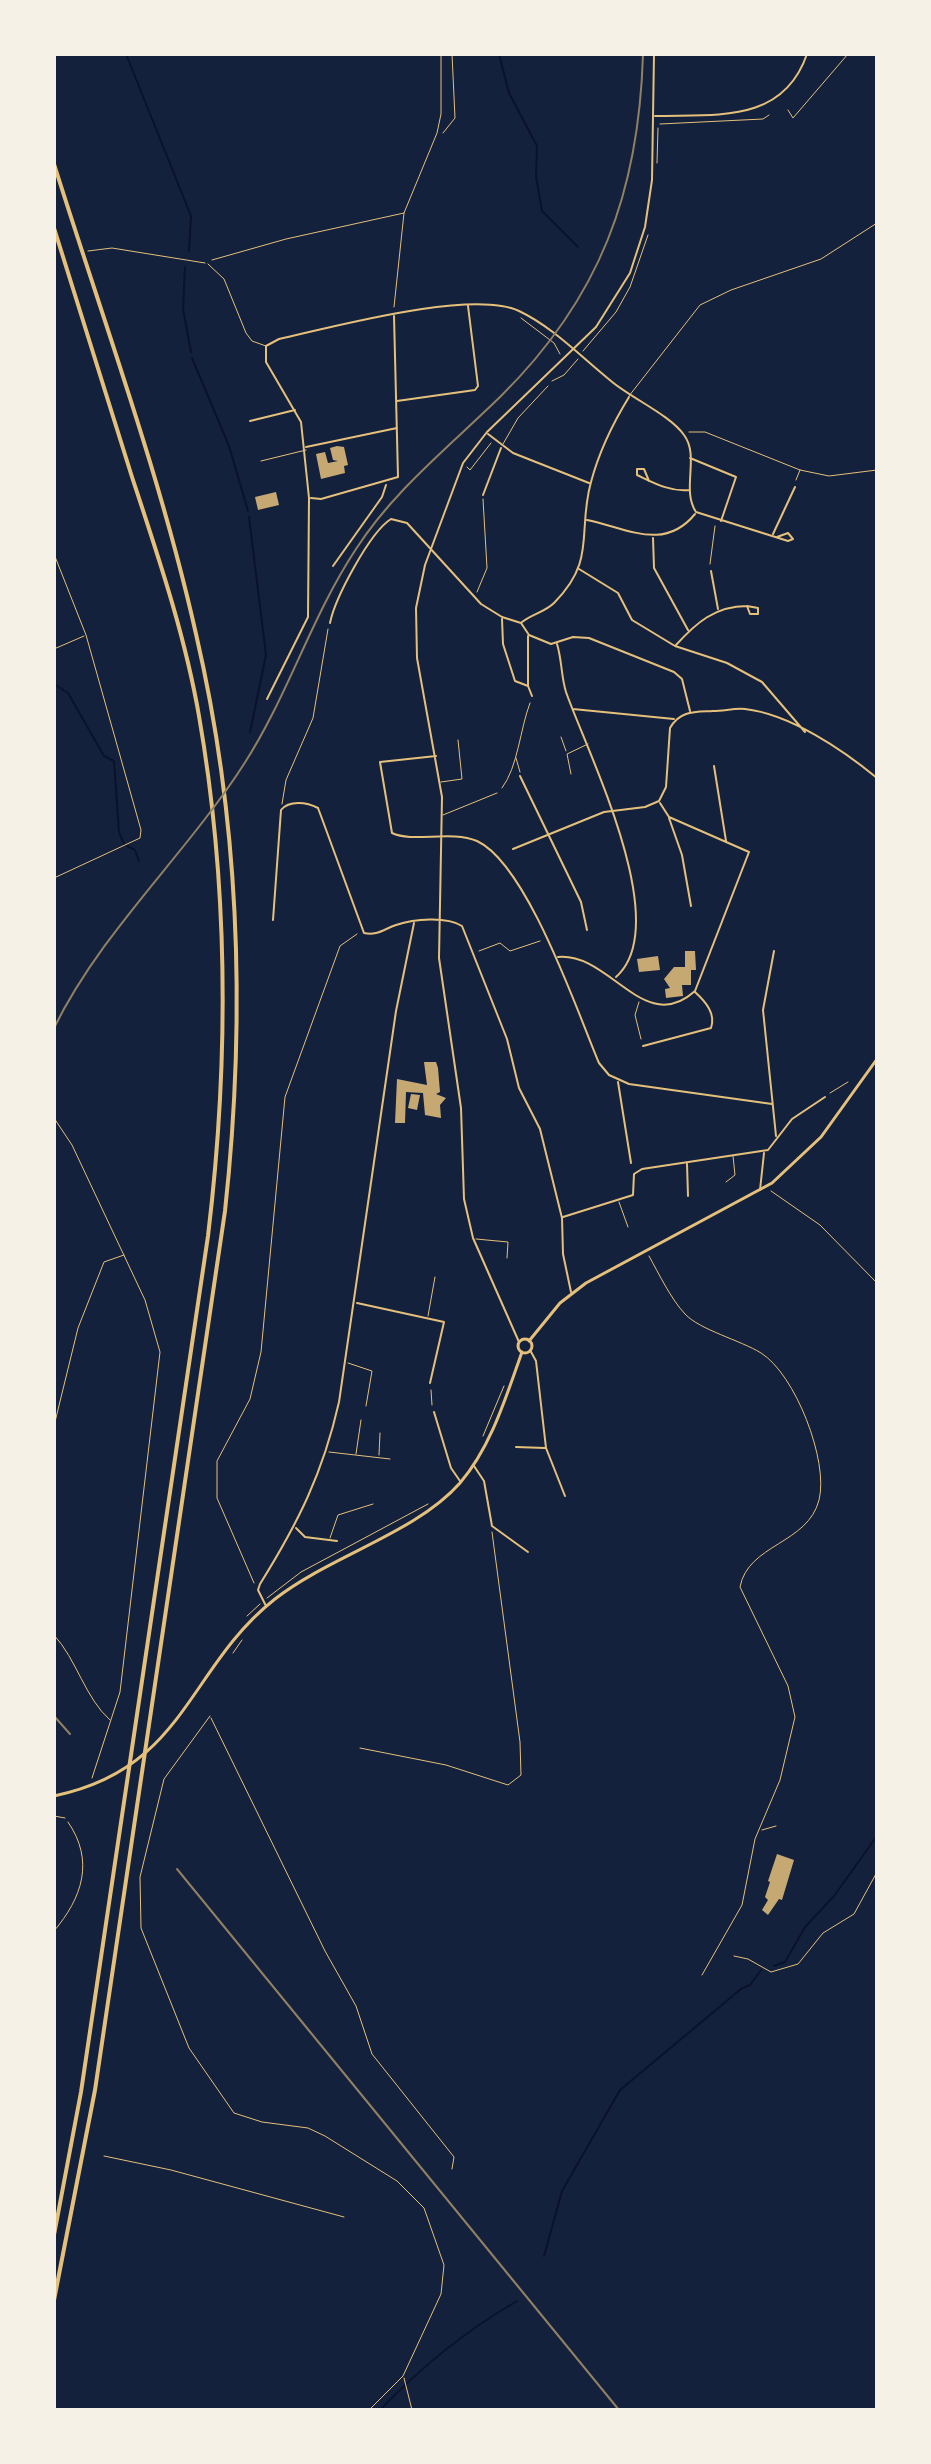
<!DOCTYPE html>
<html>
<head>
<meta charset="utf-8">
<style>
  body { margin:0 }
  #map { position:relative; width:931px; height:2464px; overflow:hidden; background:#14213d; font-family:Arial,sans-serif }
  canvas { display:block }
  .frame { position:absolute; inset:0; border:56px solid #f6f1e7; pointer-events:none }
</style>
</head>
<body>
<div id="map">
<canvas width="931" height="2464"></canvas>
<div class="frame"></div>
</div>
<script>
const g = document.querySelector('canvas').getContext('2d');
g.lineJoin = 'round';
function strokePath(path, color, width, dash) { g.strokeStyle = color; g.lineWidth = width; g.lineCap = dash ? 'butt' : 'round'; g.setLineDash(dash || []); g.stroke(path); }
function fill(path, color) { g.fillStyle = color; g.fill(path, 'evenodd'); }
strokePath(new Path2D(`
  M 126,54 L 191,216 L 189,251
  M 499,54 L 509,93 L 537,146 L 536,176 L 542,211 L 578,247
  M 185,267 L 183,309 L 191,352
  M 192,358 L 229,446 L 248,511
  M 249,517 L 266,655 L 250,732
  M 54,684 L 68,693 L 104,756 L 114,761 L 119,832 L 124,844
  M 127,846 L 135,850 L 139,861
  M 774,1966 L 785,1962 L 805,1927 L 834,1896 L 877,1836
  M 544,2256 L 562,2191 L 620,2090 L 741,1989 L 750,1985 L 761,1970
  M 380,2410 C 422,2366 465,2331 517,2301`), '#0b132b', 2);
fill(new Path2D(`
  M 337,446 L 344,447 L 348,465 L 344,466 L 345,473 L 321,479 L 316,454 L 325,452 L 328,463 L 338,461 L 333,460 L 330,448 Z
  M 276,492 L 279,505 L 258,510 L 255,497 Z
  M 685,951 L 695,951 L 696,970 L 691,970 L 691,985 L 682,985 L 683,996 L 666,998 L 665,989 L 670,988 L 664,979 L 674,967 L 685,967 Z
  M 658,956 L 660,970 L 639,972 L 637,959 Z
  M 424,1062 L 436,1062 L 438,1068 L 440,1092 L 436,1094 L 446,1098 L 440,1105 L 441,1118 L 425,1115 L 423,1093 L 406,1092 L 405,1123 L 395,1123 L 397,1079 L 427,1085 Z
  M 411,1094 L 420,1095 L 417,1110 L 408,1108 Z
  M 777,1854 L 794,1860 L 782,1900 L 779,1899 L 768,1915 L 762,1910 L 768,1900 L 765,1897 L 770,1882 L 768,1881 Z`), '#c6a872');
strokePath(new Path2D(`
  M 788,110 L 793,118 L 848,54
  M 660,124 L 763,119 L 769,115
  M 443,133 L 455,118 L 452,54
  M 657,163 L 658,128
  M 88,251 L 112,248 L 205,263
  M 212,260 L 286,239 L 404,213
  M 394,307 L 404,213 L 437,133 L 441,114 L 441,54
  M 521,318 L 554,343 L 560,354
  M 583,351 L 616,312 L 630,287 L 648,235
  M 552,381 L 564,375 L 578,359
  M 689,432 L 705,432 L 800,470 L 829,476 L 877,470
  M 467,467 L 470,470 L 491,443
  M 796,480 L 800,470
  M 54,554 L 86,635 L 141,830 L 140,838 L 54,878
  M 710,564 L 715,526
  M 477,592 L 487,568 L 483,499
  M 54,649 L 84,636
  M 516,758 L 520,772
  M 502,788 C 518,767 520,729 530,703
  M 282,804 L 286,780 L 313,718 L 328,629
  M 479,951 L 500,943 L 510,951 L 540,941
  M 639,1002 L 635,1015 L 641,1039
  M 830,1093 L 848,1082
  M 54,1118 L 72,1145 L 145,1300 L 160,1352 L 120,1692 L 92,1778
  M 771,1191 L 820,1225 L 877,1283
  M 649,1256 C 659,1274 671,1299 685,1314 C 700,1330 740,1340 761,1353 C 795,1374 829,1461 819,1500 C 808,1544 748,1544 740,1587 L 788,1686 L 795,1717 L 780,1780 L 755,1839 L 742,1905 L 702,1975
  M 431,1390 L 432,1405
  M 54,1426 L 78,1328 L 104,1262 L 124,1255
  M 483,1436 L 504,1386
  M 254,1583 L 217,1498 L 217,1461 L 250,1399 L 261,1352 L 285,1097 L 340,946 L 357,934
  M 267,1598 L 301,1572 L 428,1504
  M 247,1616 L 260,1604
  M 54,1635 C 77,1660 85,1698 110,1720
  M 233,1653 L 242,1640
  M 210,1716 L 164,1779 L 140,1877 L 141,1928 L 189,2048 L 234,2113 L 262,2122 L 308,2128 L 325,2136 L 397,2181 L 424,2208 L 444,2265 L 441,2294 L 403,2376 L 369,2410
  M 211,1718 L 325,1951 L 356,2006 L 372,2054 L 454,2157 L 452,2169
  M 360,1748 L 446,1765 L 508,1785 L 521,1775 L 520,1742 L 492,1532
  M 762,1830 L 776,1826
  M 54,1931 C 82,1898 95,1861 68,1822
  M 734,1956 L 748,1959 L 771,1972 L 798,1964 L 823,1933 L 854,1914 L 877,1872
  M 104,2156 L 171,2170 L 344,2217
  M 404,2378 L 412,2410`), '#e5c07b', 1);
strokePath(new Path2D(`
  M 208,264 L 224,279 L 246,333 L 252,341 L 266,346
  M 629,396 L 700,305 L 731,290 L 821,259 L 877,223
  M 503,444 L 518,418 L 548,386
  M 261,461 L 306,450
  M 561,737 L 566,751
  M 571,774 L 567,754 L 588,744
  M 441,782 L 462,779 L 458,740
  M 443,815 L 497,793
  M 726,1182 L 735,1175 L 733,1156
  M 619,1202 L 628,1227
  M 476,1239 L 508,1242 L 507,1258
  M 428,1316 L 435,1277
  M 348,1363 L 372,1371 L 366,1406
  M 329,1452 L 390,1459
  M 356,1454 L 361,1420
  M 379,1455 L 380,1433
  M 330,1538 L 338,1515 L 373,1504
  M 54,1816 L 65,1818`), '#e5c07b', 1);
strokePath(new Path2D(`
  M 655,116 C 716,114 783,124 807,54
  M 397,401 L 475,390 L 478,386 L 468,306
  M 250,421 L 295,410
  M 488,434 L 513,453 L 589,483
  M 306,447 L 397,428
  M 690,458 L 736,477 L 721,521
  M 649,481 L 644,469 L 637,469 L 637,475 C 654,483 670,492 689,490
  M 483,495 L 501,448
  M 311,498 L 321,499 L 398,477 L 394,316
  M 587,520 C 627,528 664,552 695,514
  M 773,534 L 795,487
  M 653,538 L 654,568 L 688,630
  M 333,566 L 382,497 L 386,485
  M 579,569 L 618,593 L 632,620 L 675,646 L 727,663 L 762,682 L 805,732
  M 711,571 L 718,609
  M 502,619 L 503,644 L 515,681 L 528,686
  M 522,622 C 532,614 545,612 554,603 C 597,560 577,532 591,482 C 599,452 613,423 629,397
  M 330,623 C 335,598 370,532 391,519 L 407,523 L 481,604 L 502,617 L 521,623
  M 521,623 L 529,635 L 551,644 L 573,637 L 589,638 L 674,672 L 682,679 L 690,711
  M 528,636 L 528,686 L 532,696
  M 557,644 C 562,660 561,676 566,692 C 587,752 675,925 616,977
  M 676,645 C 696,623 715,606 747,606 L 750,614 L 758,614 L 758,608 L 747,606
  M 267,699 L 308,617 L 309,498 L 301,422 L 266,362 L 266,346 L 279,339 C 333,327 472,289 519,311 C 553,327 581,357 611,381 C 631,398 670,415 684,435 C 700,456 681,490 696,512 L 788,541 L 793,539 L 788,533 L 777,537
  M 573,709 L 674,719
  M 436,756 L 380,762 L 392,833 C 413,843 451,830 477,841 C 527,864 577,1011 599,1063 L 609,1075 L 629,1084 L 772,1104
  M 714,766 L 726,841
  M 520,776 L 581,902 L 587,930
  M 669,818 L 682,855 L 691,906
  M 513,849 L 604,812 L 645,807 L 659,801 L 666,787 L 670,728 C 680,710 696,712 713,711 C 724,711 734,708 745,709 C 790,714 843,750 877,778
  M 273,920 L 281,810 C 289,800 307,802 318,808 L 321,816 L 364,933 C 377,936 384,929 396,925 C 414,919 446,916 462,926 L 507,1039 L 519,1088 L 540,1129 L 562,1218 L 563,1254 L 571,1292
  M 774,951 L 763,1010 L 776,1136
  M 558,957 C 610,952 644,1037 695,991 L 749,852 L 669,817 L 660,803
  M 643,1046 L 711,1028 C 716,1014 706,1002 695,992
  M 618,1082 L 631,1163
  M 687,1164 L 688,1196
  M 760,1190 L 764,1153
  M 563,1217 L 633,1195 L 634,1174 L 642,1169 L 768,1150 L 792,1119 L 825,1097
  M 357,1303 L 444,1322 L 430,1383
  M 519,1342 L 473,1238 L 464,1199 L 461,1108 L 439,958 L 442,797 L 417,658 L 416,608 L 425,565 L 463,463 L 487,432 L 596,327 L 630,273 L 645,227 L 652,180 L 654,54
  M 530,1350 L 536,1361 L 546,1448 L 565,1496
  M 434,1412 L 451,1468 L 460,1481
  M 516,1447 L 545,1448
  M 474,1466 L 484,1481 L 492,1526 L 528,1552
  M 296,1528 L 305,1537 L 337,1541
  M 266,1606 L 258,1590 L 260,1584 C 298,1523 323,1473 339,1402 L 396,1011 L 414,923`), '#e5c07b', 2);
strokePath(new Path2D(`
  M518 1346a7 7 0 1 1 14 0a7 7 0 1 1-14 0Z
  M 529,1341 L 560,1303 L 586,1283 L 772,1183 L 821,1137 L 877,1059
  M 54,1796 C 186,1769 187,1668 275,1599 C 330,1556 416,1533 460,1483 C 491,1447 506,1397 522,1352`), '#e5c07b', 3);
strokePath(new Path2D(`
  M 54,164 C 103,320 160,474 196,634 C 240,823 246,1018 225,1211 L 95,2090 L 54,2300
  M 54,228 C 80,311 106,394 132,477 C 158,556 185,635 199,716 C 229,889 229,1062 208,1236 L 81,2092 L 54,2235`), '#e5c07b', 4);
strokePath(new Path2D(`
  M 54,1028 C 103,929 185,856 244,764 C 288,696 311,617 356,549 C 394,490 451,445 501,396 C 600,298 639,192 643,54
  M 54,1716 L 70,1734
  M 177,1869 L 619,2410`), '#918062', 2);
</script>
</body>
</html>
